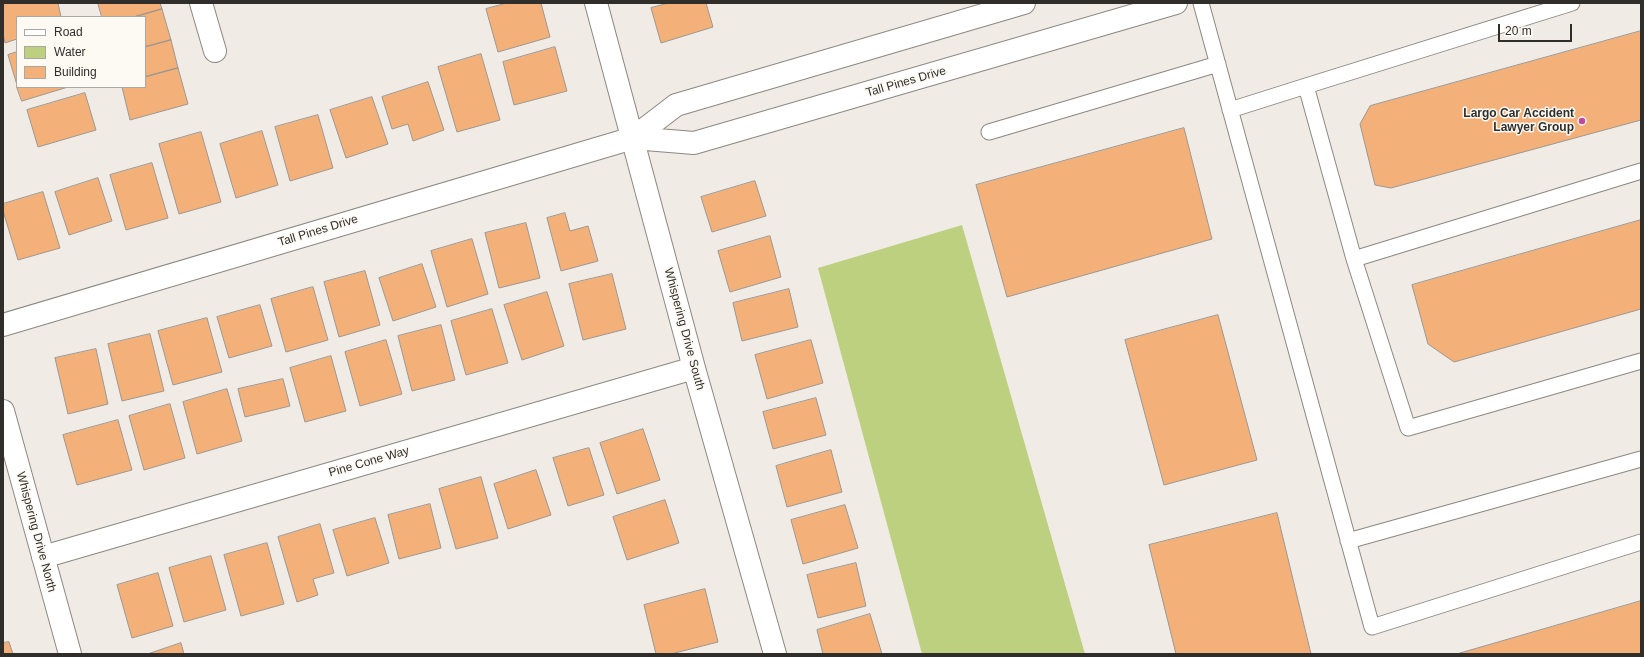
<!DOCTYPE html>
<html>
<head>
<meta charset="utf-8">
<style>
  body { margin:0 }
  #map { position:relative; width:1644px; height:657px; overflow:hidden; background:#f0ece5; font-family:Helvetica,sans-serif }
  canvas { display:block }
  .frame { position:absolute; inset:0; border:4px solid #2f2e2b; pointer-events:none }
  .legend { position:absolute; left:16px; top:16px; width:130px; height:72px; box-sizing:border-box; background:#fdf9f3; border:1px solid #aba8a3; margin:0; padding:5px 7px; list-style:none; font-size:12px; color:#2f2e2b }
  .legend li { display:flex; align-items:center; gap:8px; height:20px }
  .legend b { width:20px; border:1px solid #aba8a3 }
  .scale { position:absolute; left:1498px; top:24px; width:74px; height:18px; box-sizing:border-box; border:2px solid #2f2e2b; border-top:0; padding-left:5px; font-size:12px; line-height:14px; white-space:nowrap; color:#2f2e2b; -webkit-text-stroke:3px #fdf9f3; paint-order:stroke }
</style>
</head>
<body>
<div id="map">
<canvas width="1644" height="657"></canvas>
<div class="frame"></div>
<ul class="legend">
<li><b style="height:5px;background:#fff"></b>Road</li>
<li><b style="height:11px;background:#bdd080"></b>Water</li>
<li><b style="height:11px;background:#f3b079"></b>Building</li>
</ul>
<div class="scale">20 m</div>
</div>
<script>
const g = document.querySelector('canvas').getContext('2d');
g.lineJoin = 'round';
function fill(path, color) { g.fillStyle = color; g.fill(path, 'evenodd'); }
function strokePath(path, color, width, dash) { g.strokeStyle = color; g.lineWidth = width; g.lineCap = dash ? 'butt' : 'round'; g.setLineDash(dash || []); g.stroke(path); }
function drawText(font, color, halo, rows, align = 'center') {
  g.font = font + ' Helvetica,sans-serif'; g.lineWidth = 3; g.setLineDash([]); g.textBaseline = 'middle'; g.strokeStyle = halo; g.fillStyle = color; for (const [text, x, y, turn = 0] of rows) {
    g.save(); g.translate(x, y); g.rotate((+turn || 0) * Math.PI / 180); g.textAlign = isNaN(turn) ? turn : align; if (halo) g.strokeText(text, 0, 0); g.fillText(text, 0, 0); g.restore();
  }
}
fill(new Path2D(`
  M 962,225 L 1085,654 L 922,654 L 818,268 Z`), '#bdd080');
const building = new Path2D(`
  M 3,3 L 58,3 L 61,17 L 17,17 L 17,39 L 5,43 L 3,34 Z
  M 98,3 L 160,3 L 162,9 L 134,17 L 102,17 Z
  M 507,3 L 541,3 L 550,37 L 498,52 L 486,9 Z
  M 669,3 L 706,3 L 713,27 L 661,43 L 651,8 Z
  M 162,9 L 171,40 L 145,47 L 145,17 L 134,17 Z
  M 1641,31 L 1641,120 L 1391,188 L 1375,185 L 1360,124 L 1370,106 Z
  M 171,40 L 178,68 L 145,77 L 145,47 Z
  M 555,47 L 567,91 L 514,105 L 503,62 Z
  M 17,52 L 17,85 L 8,55 Z
  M 481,54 L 500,120 L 457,132 L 438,67 Z
  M 178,68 L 188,104 L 130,120 L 122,87 L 145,87 L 145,77 Z
  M 428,82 L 444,130 L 413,141 L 408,124 L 392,129 L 382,97 Z
  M 17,87 L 68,87 L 22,101 Z
  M 85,93 L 96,130 L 38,147 L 27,110 Z
  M 372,97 L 388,144 L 346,158 L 330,110 Z
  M 318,115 L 333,168 L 290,181 L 275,127 Z
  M 1184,128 L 1212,239 L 1007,297 L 976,185 Z
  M 262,131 L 278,185 L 236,198 L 220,144 Z
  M 201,132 L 221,202 L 179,214 L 159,144 Z
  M 152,163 L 168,218 L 126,230 L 110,175 Z
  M 98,178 L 112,221 L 69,235 L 55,192 Z
  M 755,181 L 766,216 L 712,232 L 701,197 Z
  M 43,192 L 60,248 L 18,260 L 3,211 L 3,204 Z
  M 565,213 L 570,231 L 588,226 L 598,261 L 561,271 L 547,218 Z
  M 1641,220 L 1641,309 L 1454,362 L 1428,344 L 1412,285 Z
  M 526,223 L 540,278 L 499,288 L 485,233 Z
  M 770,236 L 781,277 L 730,292 L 718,251 Z
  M 472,239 L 488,294 L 447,307 L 431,251 Z
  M 422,264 L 436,307 L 393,321 L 379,278 Z
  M 365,271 L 380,325 L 339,337 L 324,282 Z
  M 612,274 L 626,329 L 583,340 L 569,284 Z
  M 313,287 L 328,340 L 286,352 L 271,299 Z
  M 789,289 L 798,327 L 742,341 L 733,303 Z
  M 547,292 L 564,346 L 522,360 L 504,305 Z
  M 260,305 L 272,346 L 229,358 L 217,317 Z
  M 492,309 L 508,363 L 466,375 L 451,321 Z
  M 1218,315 L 1257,460 L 1164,485 L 1125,340 Z
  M 207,318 L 222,372 L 173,385 L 158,331 Z
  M 441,325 L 455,380 L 412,391 L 398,336 Z
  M 150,334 L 164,391 L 122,401 L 108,344 Z
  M 386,340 L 402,394 L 360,406 L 345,352 Z
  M 811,340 L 823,383 L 767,399 L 755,355 Z
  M 96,349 L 108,404 L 68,414 L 55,358 Z
  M 331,356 L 346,411 L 305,422 L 290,368 Z
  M 283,379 L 290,406 L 245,417 L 238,389 Z
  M 227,389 L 242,441 L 197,454 L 183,402 Z
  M 816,398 L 826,435 L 773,449 L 763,412 Z
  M 170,404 L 185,458 L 144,470 L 129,416 Z
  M 118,420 L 132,470 L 77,485 L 63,435 Z
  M 643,429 L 660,480 L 617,494 L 600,443 Z
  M 589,448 L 604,495 L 568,506 L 553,458 Z
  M 831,450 L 842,492 L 787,507 L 776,466 Z
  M 536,470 L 551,515 L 508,529 L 494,484 Z
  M 481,477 L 498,538 L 456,549 L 439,489 Z
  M 665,500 L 679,543 L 627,560 L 613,517 Z
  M 430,504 L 441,548 L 399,559 L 388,515 Z
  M 845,505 L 858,548 L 803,564 L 791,520 Z
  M 1277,513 L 1311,654 L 1176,654 L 1149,545 Z
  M 375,518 L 389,563 L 347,576 L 333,530 Z
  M 320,524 L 334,573 L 313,579 L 318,595 L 297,602 L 278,537 Z
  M 267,543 L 284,604 L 241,616 L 224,555 Z
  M 211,556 L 226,610 L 184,622 L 169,568 Z
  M 856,563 L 866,606 L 818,618 L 807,575 Z
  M 158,573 L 173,626 L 132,638 L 117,585 Z
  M 705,589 L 718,642 L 671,654 L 656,654 L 644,605 Z
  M 1641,601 L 1641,654 L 1457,654 Z
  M 870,614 L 882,654 L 823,654 L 817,630 Z
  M 9,642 L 13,654 L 3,654 L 3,643 Z
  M 181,643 L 184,654 L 148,654 Z`);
fill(building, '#f3b079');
strokePath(building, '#9d9792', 1);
const service = new Path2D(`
  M 1201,3 L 1372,627 L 1641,542
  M 1572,3 L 1306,86 L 1354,259 L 1408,428 L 1641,361
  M 1230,110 L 1306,86
  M 989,132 L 1218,64
  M 1354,259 L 1641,171
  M 1348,541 L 1641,459`);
const minor = new Path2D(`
  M 201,3 L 215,51
  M 596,3 L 694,368 L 775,654
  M 633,138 L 694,143 L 1176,3
  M 3,325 L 633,138 L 676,105 L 1024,3
  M 3,411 L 70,654
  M 43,557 L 694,368`);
strokePath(service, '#8c8882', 17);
strokePath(minor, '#8c8882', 24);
strokePath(service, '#fff', 15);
strokePath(minor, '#fff', 22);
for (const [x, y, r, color] of [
  [1582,121,4,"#be49a0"]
]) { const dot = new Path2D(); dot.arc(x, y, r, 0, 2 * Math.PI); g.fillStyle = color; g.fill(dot); strokePath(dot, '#fdf9f3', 1.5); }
drawText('12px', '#2f2e2b', '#fdf9f3', [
  ["Tall Pines Drive",906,82,-16],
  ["Tall Pines Drive",318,231,-17],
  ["Whispering Drive South",684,329,75],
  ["Pine Cone Way",369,462,-16],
  ["Whispering Drive North",36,532,75]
]);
drawText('bold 12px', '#2f2e2b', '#fdf9f3', [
  ["Largo Car Accident",1574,114],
  ["Lawyer Group",1574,128]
], 'right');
</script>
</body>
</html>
